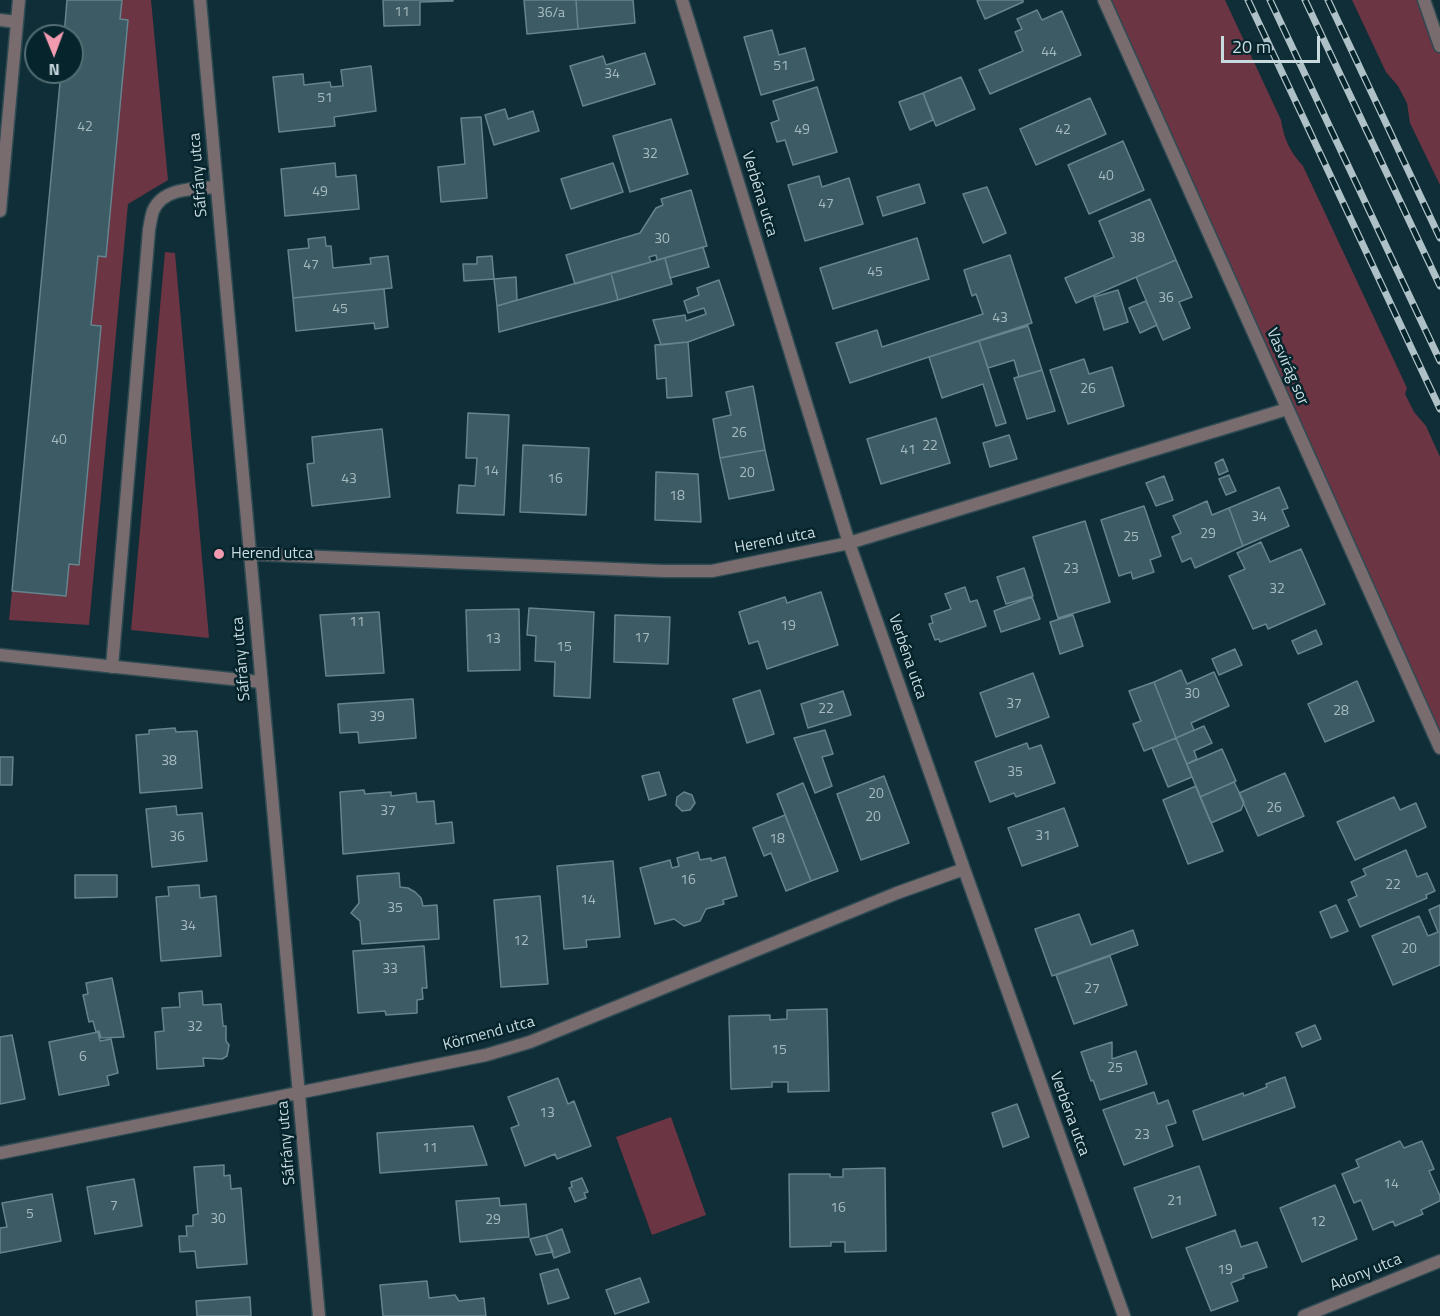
<!DOCTYPE html>
<html>
<head>
<meta charset="utf-8">
<style>
  body { margin:0 }
  #map { position:relative; width:1440px; height:1316px; overflow:hidden; background:#102e37; font-family:"Titillium Web",sans-serif }
  canvas { display:block }
  .north { position:absolute; left:24px; top:24px; width:60px; height:60px; box-sizing:border-box; background:#05242c; border:2px solid #536d74; border-radius:50%; rotate:179deg; font-size:16px; font-weight:700; line-height:24px; text-align:center; color:#c9dadf }
  .north::after { content:''; display:block; margin:auto; width:21px; height:27px; background:#f29aaf; clip-path:polygon(50% 0,100% 100%,50% 72%,0 100%) }
  .scale { position:absolute; left:1221px; top:36px; width:99px; height:27px; box-sizing:border-box; border:3px solid #c9dadf; border-top:0; padding-left:8px; font-size:18px; line-height:21px; white-space:nowrap; color:#c9dadf; -webkit-text-stroke:4px #05242c; paint-order:stroke }
</style>
</head>
<body>
<div id="map">
<canvas width="1440" height="1316"></canvas>
<div class="north">N</div>
<div class="scale">20 m</div>
</div>
<script>
const g = document.querySelector('canvas').getContext('2d');
g.lineJoin = 'round';
function fill(path, color) { g.fillStyle = color; g.fill(path, 'evenodd'); }
function strokePath(path, color, width, dash) { g.strokeStyle = color; g.lineWidth = width; g.lineCap = dash ? 'butt' : 'round'; g.setLineDash(dash || []); g.stroke(path); }
function drawText(font, color, halo, rows, align = 'center') {
  g.font = font + ' "Titillium Web",sans-serif'; g.lineWidth = 5; g.setLineDash([]); g.textBaseline = 'middle'; g.strokeStyle = halo; g.fillStyle = color; for (const [text, x, y, turn = 0] of rows) {
    g.save(); g.translate(x, y); g.rotate((+turn || 0) * Math.PI / 180); g.textAlign = isNaN(turn) ? turn : align; if (halo) g.strokeText(text, 0, 0); g.fillText(text, 0, 0); g.restore();
  }
}
fill(new Path2D(`
  M 122,0 L 151,0 L 168,180 L 128,204 L 89,625 L 9,620 L 12,591 L 66,596 L 69,564 L 79,565 L 91,325 L 98,256 L 106,257 L 128,21 L 120,19 Z
  M 1104,0 L 1225,0 L 1281,120 C 1284,139 1290,152 1303,166 L 1407,388 L 1405,394 L 1414,412 L 1426,426 L 1440,457 L 1440,748 Z
  M 1352,0 L 1424,0 L 1440,46 L 1440,185 L 1410,123 L 1407,103 L 1398,86 L 1386,72 Z
  M 165,252 L 175,253 L 209,638 L 131,630 Z
  M 671,1117 L 706,1215 L 652,1235 L 616,1137 Z`), '#6b3543');
const building = new Path2D(`
  M 67,0 L 122,0 L 120,19 L 128,20 L 106,257 L 98,256 L 91,325 L 101,326 L 79,565 L 69,564 L 66,596 L 12,591 L 61,72 L 72,72 L 72,36 L 64,36 Z
  M 383,0 L 453,0 L 453,1 L 420,2 L 420,25 L 384,26 Z
  M 524,0 L 576,0 L 578,29 L 527,34 Z
  M 576,0 L 633,0 L 635,23 L 578,29 Z
  M 979,0 L 1023,0 L 1023,2 L 985,19 L 977,1 Z
  M 1037,10 L 1042,20 L 1062,11 L 1081,55 L 990,94 L 979,70 L 1023,51 L 1015,32 L 1022,29 L 1017,19 Z
  M 772,30 L 779,55 L 805,48 L 814,80 L 761,95 L 744,37 Z
  M 645,53 L 655,84 L 583,106 L 570,66 L 603,56 L 606,65 Z
  M 371,66 L 376,111 L 334,117 L 335,126 L 279,132 L 273,77 L 303,74 L 304,85 L 330,82 L 331,87 L 343,86 L 341,70 Z
  M 961,77 L 975,109 L 936,126 L 923,93 Z
  M 817,87 L 837,152 L 793,165 L 785,140 L 777,142 L 771,123 L 779,120 L 773,101 Z
  M 923,93 L 933,120 L 910,130 L 899,102 Z
  M 1090,98 L 1106,134 L 1036,165 L 1020,129 Z
  M 505,109 L 508,119 L 533,111 L 539,131 L 494,145 L 485,115 Z
  M 481,117 L 487,198 L 441,202 L 438,167 L 465,164 L 461,118 Z
  M 671,119 L 688,174 L 630,192 L 613,136 Z
  M 1123,141 L 1144,190 L 1089,214 L 1068,165 Z
  M 335,163 L 336,177 L 356,175 L 359,209 L 285,216 L 281,169 Z
  M 613,163 L 623,192 L 571,209 L 561,179 Z
  M 819,176 L 822,187 L 849,178 L 863,224 L 805,241 L 788,185 Z
  M 919,184 L 925,203 L 883,216 L 877,197 Z
  M 987,187 L 1006,233 L 983,243 L 963,194 Z
  M 691,190 L 707,246 L 657,260 L 656,255 L 649,257 L 651,262 L 575,284 L 566,255 L 640,233 L 656,208 L 663,205 L 661,199 Z
  M 1150,199 L 1176,260 L 1076,303 L 1065,278 L 1114,257 L 1099,221 Z
  M 325,237 L 326,246 L 331,246 L 333,268 L 371,264 L 370,258 L 388,256 L 392,288 L 293,298 L 288,250 L 309,248 L 308,239 Z
  M 917,238 L 929,279 L 833,309 L 820,268 Z
  M 703,247 L 709,267 L 670,278 L 665,258 Z
  M 1010,255 L 1032,323 L 850,383 L 836,343 L 877,330 L 882,347 L 983,314 L 976,294 L 972,296 L 964,270 Z
  M 492,256 L 494,279 L 464,281 L 463,264 L 477,264 L 477,257 Z
  M 665,258 L 672,284 L 618,300 L 611,273 Z
  M 1176,260 L 1192,297 L 1179,302 L 1190,328 L 1163,340 L 1136,277 Z
  M 611,273 L 618,300 L 499,332 L 497,306 Z
  M 516,277 L 517,300 L 497,306 L 494,279 Z
  M 719,280 L 734,325 L 688,342 L 661,345 L 653,320 L 685,315 L 686,321 L 706,314 L 704,308 L 688,313 L 684,301 L 699,295 L 697,288 Z
  M 384,289 L 388,327 L 375,329 L 374,323 L 296,331 L 293,298 Z
  M 1118,290 L 1128,322 L 1104,330 L 1094,297 Z
  M 1146,301 L 1157,325 L 1140,333 L 1129,308 Z
  M 1028,326 L 1042,370 L 1019,377 L 1014,360 L 988,368 L 979,341 Z
  M 979,341 L 1006,423 L 996,426 L 983,384 L 942,398 L 929,357 Z
  M 688,342 L 692,396 L 667,398 L 666,378 L 657,379 L 655,345 Z
  M 1084,359 L 1089,374 L 1112,367 L 1124,406 L 1068,424 L 1050,370 Z
  M 1042,370 L 1055,411 L 1027,419 L 1014,378 Z
  M 753,386 L 765,450 L 720,458 L 713,419 L 731,415 L 726,392 Z
  M 468,413 L 509,415 L 504,515 L 457,513 L 459,485 L 475,486 L 477,458 L 466,458 Z
  M 936,418 L 950,463 L 881,484 L 867,439 Z
  M 382,429 L 390,497 L 312,506 L 307,464 L 314,463 L 312,437 Z
  M 1009,435 L 1017,459 L 990,467 L 983,443 Z
  M 523,445 L 589,448 L 586,515 L 520,512 Z
  M 765,450 L 774,490 L 729,499 L 720,458 Z
  M 1223,459 L 1228,471 L 1219,475 L 1215,463 Z
  M 656,472 L 698,474 L 701,522 L 655,520 Z
  M 1229,475 L 1236,491 L 1226,495 L 1219,479 Z
  M 1164,476 L 1173,500 L 1156,506 L 1146,483 Z
  M 1279,487 L 1288,508 L 1282,510 L 1289,526 L 1243,546 L 1229,508 Z
  M 1207,501 L 1212,515 L 1229,508 L 1243,546 L 1195,568 L 1191,558 L 1182,562 L 1172,537 L 1181,533 L 1173,516 Z
  M 1144,506 L 1161,556 L 1150,560 L 1154,572 L 1133,579 L 1131,572 L 1119,576 L 1101,520 Z
  M 1085,521 L 1110,602 L 1058,618 L 1033,537 Z
  M 1261,542 L 1270,562 L 1301,549 L 1325,604 L 1268,629 L 1266,624 L 1253,629 L 1229,576 L 1245,569 L 1237,553 Z
  M 1024,568 L 1033,596 L 1006,604 L 997,577 Z
  M 965,587 L 970,602 L 977,600 L 986,626 L 940,642 L 939,639 L 935,640 L 929,624 L 933,623 L 931,616 L 951,609 L 945,594 Z
  M 821,592 L 838,645 L 767,669 L 758,641 L 749,644 L 739,612 L 785,597 L 787,603 Z
  M 1032,597 L 1040,619 L 1001,632 L 994,611 Z
  M 529,608 L 594,612 L 590,698 L 554,696 L 555,662 L 535,661 L 536,636 L 527,635 Z
  M 519,609 L 520,670 L 468,671 L 466,610 Z
  M 379,612 L 384,673 L 326,676 L 320,615 Z
  M 615,615 L 670,617 L 668,664 L 614,662 Z
  M 1073,615 L 1083,646 L 1060,654 L 1050,622 Z
  M 1316,630 L 1322,644 L 1298,654 L 1292,641 Z
  M 1235,649 L 1242,665 L 1219,675 L 1212,659 Z
  M 1181,670 L 1187,684 L 1214,672 L 1229,706 L 1191,723 L 1194,730 L 1176,738 L 1154,682 Z
  M 1033,673 L 1049,717 L 996,737 L 980,693 Z
  M 1357,681 L 1374,721 L 1325,742 L 1308,704 Z
  M 1154,682 L 1176,738 L 1144,751 L 1133,724 L 1141,721 L 1129,691 Z
  M 760,690 L 774,734 L 747,743 L 733,699 Z
  M 843,691 L 851,715 L 808,728 L 801,704 Z
  M 413,699 L 416,738 L 359,743 L 358,732 L 340,733 L 338,704 Z
  M 1204,726 L 1212,743 L 1194,751 L 1197,759 L 1187,764 L 1176,738 Z
  M 175,728 L 176,732 L 197,731 L 202,788 L 140,793 L 136,735 L 149,734 L 149,730 Z
  M 825,730 L 833,754 L 822,757 L 832,786 L 815,793 L 794,738 Z
  M 1176,738 L 1192,777 L 1168,787 L 1152,748 Z
  M 1027,743 L 1029,749 L 1041,745 L 1055,783 L 1016,797 L 1014,793 L 990,802 L 975,762 Z
  M 1222,749 L 1236,781 L 1200,797 L 1187,764 Z
  M 0,757 L 13,757 L 12,785 L 0,785 Z
  M 659,772 L 666,795 L 649,800 L 642,776 Z
  M 1285,773 L 1304,816 L 1258,836 L 1239,793 Z
  M 884,776 L 909,843 L 861,860 L 837,794 Z
  M 1234,782 L 1244,802 L 1241,810 L 1211,823 L 1200,797 Z
  M 803,783 L 838,871 L 811,881 L 777,794 Z
  M 1196,786 L 1223,851 L 1188,864 L 1163,800 Z
  M 364,790 L 365,794 L 391,792 L 391,796 L 416,793 L 417,802 L 434,801 L 436,824 L 452,822 L 454,843 L 343,854 L 340,792 Z
  M 684,792 L 692,795 L 695,803 L 690,810 L 682,811 L 676,805 L 677,797 Z
  M 1394,797 L 1400,810 L 1416,803 L 1426,827 L 1355,860 L 1337,822 Z
  M 176,806 L 177,815 L 202,813 L 207,861 L 152,867 L 146,809 Z
  M 1064,808 L 1078,846 L 1022,866 L 1008,828 Z
  M 785,815 L 811,881 L 786,891 L 771,853 L 764,856 L 753,828 Z
  M 1406,850 L 1417,877 L 1427,873 L 1435,891 L 1426,895 L 1427,898 L 1360,927 L 1348,900 L 1357,896 L 1351,882 L 1366,875 L 1363,869 Z
  M 698,852 L 700,860 L 711,858 L 711,861 L 725,857 L 737,896 L 723,900 L 724,904 L 706,909 L 700,921 L 684,926 L 674,919 L 655,924 L 640,868 L 670,860 L 672,868 L 679,866 L 677,858 Z
  M 613,861 L 620,937 L 586,940 L 587,947 L 564,949 L 557,866 Z
  M 399,873 L 400,887 L 408,888 L 415,892 L 421,898 L 423,906 L 437,905 L 439,939 L 362,944 L 360,921 L 351,913 L 359,903 L 357,876 Z
  M 75,875 L 117,875 L 117,897 L 75,898 Z
  M 199,885 L 200,898 L 216,896 L 221,956 L 161,961 L 156,897 L 169,896 L 168,887 Z
  M 540,896 L 548,984 L 501,987 L 494,900 Z
  M 1336,905 L 1348,931 L 1331,938 L 1320,912 Z
  M 1440,905 L 1440,965 L 1393,985 L 1372,936 L 1419,916 L 1428,936 L 1438,932 L 1429,910 Z
  M 1079,914 L 1091,945 L 1133,930 L 1138,945 L 1052,976 L 1035,929 Z
  M 424,946 L 427,988 L 422,988 L 423,999 L 417,1000 L 417,1013 L 386,1015 L 385,1011 L 358,1013 L 353,951 Z
  M 1110,956 L 1127,1005 L 1074,1024 L 1056,975 Z
  M 112,978 L 124,1037 L 101,1038 L 99,1031 L 96,1032 L 93,1021 L 89,1022 L 83,995 L 88,994 L 86,983 Z
  M 202,991 L 203,1005 L 221,1004 L 223,1026 L 226,1026 L 226,1041 L 229,1045 L 227,1056 L 222,1059 L 203,1058 L 204,1066 L 157,1069 L 155,1032 L 164,1031 L 162,1008 L 180,1007 L 179,993 Z
  M 827,1009 L 829,1091 L 788,1092 L 788,1082 L 772,1082 L 772,1087 L 731,1089 L 729,1016 L 770,1015 L 770,1020 L 787,1019 L 787,1010 Z
  M 1315,1025 L 1321,1039 L 1302,1047 L 1296,1033 Z
  M 98,1032 L 100,1041 L 111,1039 L 118,1073 L 107,1076 L 109,1085 L 59,1095 L 49,1042 Z
  M 12,1035 L 25,1099 L 0,1104 L 0,1037 Z
  M 1112,1042 L 1112,1059 L 1136,1051 L 1147,1084 L 1100,1100 L 1093,1080 L 1091,1081 L 1081,1052 Z
  M 1285,1077 L 1295,1107 L 1203,1140 L 1193,1111 L 1243,1093 L 1244,1096 L 1267,1087 L 1266,1084 Z
  M 558,1078 L 568,1104 L 574,1101 L 591,1146 L 557,1159 L 555,1154 L 525,1166 L 511,1128 L 519,1125 L 508,1097 Z
  M 1154,1092 L 1158,1104 L 1168,1100 L 1176,1123 L 1166,1126 L 1173,1146 L 1124,1165 L 1103,1110 Z
  M 1017,1104 L 1029,1137 L 1003,1147 L 992,1113 Z
  M 473,1126 L 487,1165 L 380,1173 L 377,1133 Z
  M 1400,1141 L 1404,1148 L 1422,1141 L 1434,1169 L 1429,1171 L 1440,1196 L 1440,1201 L 1421,1210 L 1423,1214 L 1395,1226 L 1393,1221 L 1373,1230 L 1361,1200 L 1354,1203 L 1342,1174 L 1359,1167 L 1356,1160 Z
  M 224,1165 L 224,1176 L 230,1175 L 231,1189 L 241,1188 L 247,1264 L 197,1268 L 195,1251 L 180,1252 L 179,1236 L 187,1236 L 186,1226 L 193,1226 L 193,1215 L 198,1214 L 194,1167 Z
  M 1199,1166 L 1216,1215 L 1152,1238 L 1134,1188 Z
  M 885,1168 L 886,1251 L 845,1252 L 845,1242 L 831,1242 L 831,1246 L 790,1247 L 789,1174 L 830,1174 L 830,1177 L 843,1177 L 843,1169 Z
  M 582,1178 L 588,1192 L 584,1193 L 586,1198 L 575,1202 L 569,1188 L 572,1187 L 571,1182 Z
  M 134,1179 L 142,1226 L 95,1234 L 87,1187 Z
  M 1335,1185 L 1357,1239 L 1302,1262 L 1280,1208 Z
  M 52,1194 L 61,1241 L 0,1253 L 0,1228 L 7,1227 L 2,1203 Z
  M 499,1198 L 500,1206 L 526,1204 L 529,1237 L 460,1242 L 456,1201 Z
  M 562,1229 L 570,1252 L 554,1258 L 546,1235 Z
  M 1235,1230 L 1241,1247 L 1257,1242 L 1267,1267 L 1243,1275 L 1244,1278 L 1231,1283 L 1238,1301 L 1211,1311 L 1186,1248 Z
  M 546,1235 L 553,1252 L 536,1255 L 530,1239 Z
  M 558,1269 L 569,1298 L 548,1304 L 540,1274 Z
  M 640,1278 L 649,1302 L 615,1314 L 606,1290 Z
  M 427,1281 L 429,1298 L 455,1295 L 459,1301 L 484,1298 L 486,1316 L 383,1316 L 380,1285 Z
  M 250,1297 L 251,1316 L 197,1316 L 196,1301 Z`);
fill(building, '#3d5b64');
strokePath(building, '#65848e', 1.5);
const lane = new Path2D(`
  M 0,20 L 17,22
  M 0,211 L 19,0
  M 112,667 L 149,230 C 150,224 151,217 153,211 C 163,187 195,189 216,187`);
const street = new Path2D(`
  M 200,0 L 319,1316
  M 682,0 L 849,543 L 964,869 L 1124,1316
  M 1104,0 L 1440,748
  M 1424,0 L 1440,46
  M 250,554 L 663,571 L 712,571 L 849,543 L 1287,409
  M 0,655 L 261,682
  M 0,1153 L 486,1055 L 530,1042 L 897,893 L 964,869
  M 1304,1316 L 1440,1261`);
strokePath(lane, '#2e4a52', 15);
strokePath(street, '#2e4a52', 15);
strokePath(lane, '#796c6f', 12);
strokePath(street, '#796c6f', 12);
const rail = new Path2D(`
  M 1248,0 L 1440,409
  M 1270,0 L 1440,361
  M 1305,0 L 1440,286
  M 1328,0 L 1440,238`);
strokePath(rail, '#aec1c6', 7);
strokePath(rail, '#05242c', 4.5, [14]);
for (const [x, y, r, color] of [
  [219,554,6,"#f29aaf"]
]) { const dot = new Path2D(); dot.arc(x, y, r, 0, 2 * Math.PI); g.fillStyle = color; g.fill(dot); strokePath(dot, '#05242c', 2); }
drawText('14px', '#a6bac0', null, [
  ["11",402,13],
  ["36/a",551,14],
  ["44",1049,53],
  ["51",781,67],
  ["34",612,75],
  ["51",325,99],
  ["42",85,128],
  ["49",802,131],
  ["42",1063,131],
  ["32",650,155],
  ["40",1106,177],
  ["49",320,193],
  ["47",826,205],
  ["38",1137,239],
  ["30",662,240],
  ["47",311,266],
  ["45",875,273],
  ["36",1166,299],
  ["45",340,310],
  ["43",1000,319],
  ["26",1088,390],
  ["26",739,434],
  ["40",59,441],
  ["22",930,447],
  ["41",908,451],
  ["14",491,472],
  ["20",747,474],
  ["43",349,480],
  ["16",555,480],
  ["18",677,497],
  ["34",1259,518],
  ["29",1208,535],
  ["25",1131,538],
  ["23",1071,570],
  ["32",1277,590],
  ["11",357,623],
  ["19",788,627],
  ["17",642,639],
  ["13",493,640],
  ["15",564,648],
  ["30",1192,695],
  ["37",1014,705],
  ["22",826,710],
  ["28",1341,712],
  ["39",377,718],
  ["38",169,762],
  ["35",1015,773],
  ["20",876,795],
  ["26",1274,809],
  ["37",388,812],
  ["20",873,818],
  ["31",1043,837],
  ["36",177,838],
  ["18",777,840],
  ["16",688,881],
  ["22",1393,886],
  ["14",588,901],
  ["35",395,909],
  ["34",188,927],
  ["12",521,942],
  ["20",1409,950],
  ["33",390,970],
  ["27",1092,990],
  ["32",195,1028],
  ["15",779,1051],
  ["6",83,1058],
  ["25",1115,1069],
  ["13",547,1114],
  ["23",1142,1136],
  ["11",430,1149],
  ["14",1391,1185],
  ["21",1175,1202],
  ["7",114,1207],
  ["16",838,1209],
  ["5",30,1215],
  ["30",218,1220],
  ["29",493,1221],
  ["12",1318,1223],
  ["19",1225,1271]
]);
drawText('16px', '#c9dadf', '#05242c', [
  ["Sáfrány utca",199,175,-95],
  ["Verbéna utca",759,194,73],
  ["Vasvirág sor",1287,367,66],
  ["Herend utca",775,541,-11],
  ["Verbéna utca",907,657,71],
  ["Sáfrány utca",242,659,-95],
  ["Körmend utca",489,1034,-15],
  ["Verbéna utca",1069,1114,70],
  ["Sáfrány utca",287,1143,-95],
  ["Adony utca",1366,1273,-22]
]);
drawText('16px', '#c9dadf', '#05242c', [
  ["Herend utca",231,554]
], 'left');
</script>
</body>
</html>
